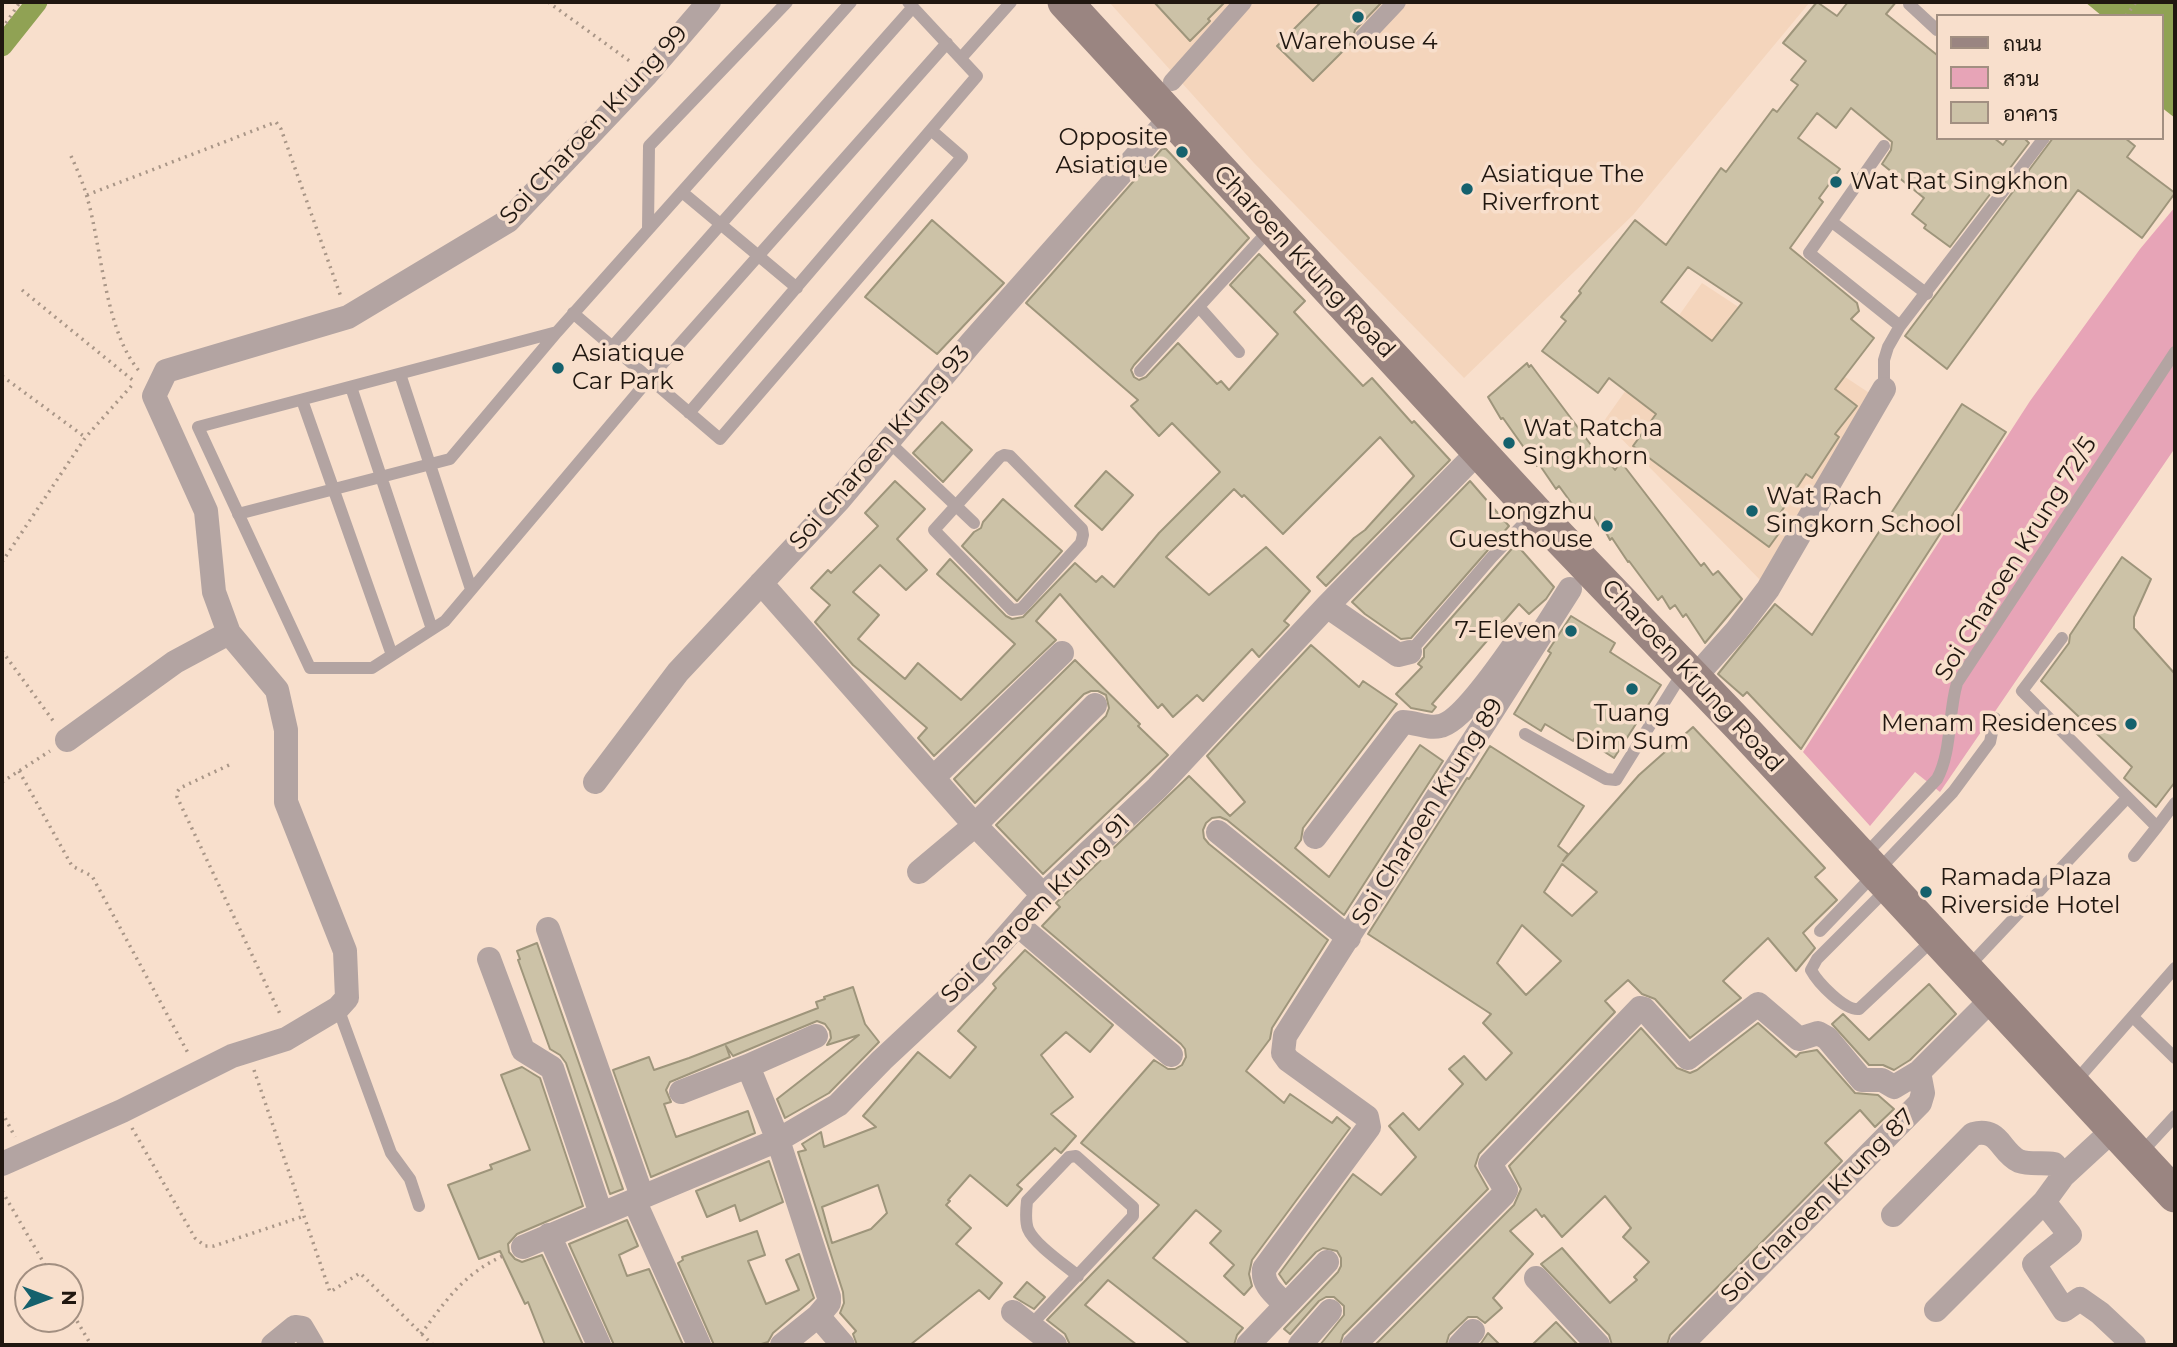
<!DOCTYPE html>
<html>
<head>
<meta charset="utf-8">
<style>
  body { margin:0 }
  #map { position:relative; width:2177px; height:1347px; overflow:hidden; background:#f8dfcc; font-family:Montserrat,Sarabun,sans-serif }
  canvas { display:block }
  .frame { position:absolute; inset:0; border:4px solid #201710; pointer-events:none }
  .legend { position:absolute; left:1936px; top:14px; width:228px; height:126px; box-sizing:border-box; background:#f8dfcc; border:2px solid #a28f81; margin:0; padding:9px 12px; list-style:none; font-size:21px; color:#201710 }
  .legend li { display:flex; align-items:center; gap:14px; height:35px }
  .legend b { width:35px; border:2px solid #a28f81 }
  .north { position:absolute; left:14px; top:1263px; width:70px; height:70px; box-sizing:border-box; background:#f8dfcc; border:2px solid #a28f81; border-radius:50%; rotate:90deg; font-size:19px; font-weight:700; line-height:28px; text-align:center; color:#201710 }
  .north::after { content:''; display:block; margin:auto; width:24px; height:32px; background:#15616d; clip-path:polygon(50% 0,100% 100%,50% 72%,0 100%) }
</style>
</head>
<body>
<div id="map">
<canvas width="2177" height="1347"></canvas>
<div class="frame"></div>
<ul class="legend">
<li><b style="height:9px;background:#9a8581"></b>ถนน</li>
<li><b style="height:19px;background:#e7a4b7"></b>สวน</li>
<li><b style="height:19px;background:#ccc2a7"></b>อาคาร</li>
</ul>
<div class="north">N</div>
</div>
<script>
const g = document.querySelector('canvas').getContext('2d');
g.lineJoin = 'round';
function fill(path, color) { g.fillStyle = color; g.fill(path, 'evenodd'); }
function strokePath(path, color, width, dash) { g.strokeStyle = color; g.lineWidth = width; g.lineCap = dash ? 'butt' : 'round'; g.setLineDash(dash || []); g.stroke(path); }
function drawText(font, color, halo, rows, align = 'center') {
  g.font = font + ' Montserrat,sans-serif'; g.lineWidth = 7; g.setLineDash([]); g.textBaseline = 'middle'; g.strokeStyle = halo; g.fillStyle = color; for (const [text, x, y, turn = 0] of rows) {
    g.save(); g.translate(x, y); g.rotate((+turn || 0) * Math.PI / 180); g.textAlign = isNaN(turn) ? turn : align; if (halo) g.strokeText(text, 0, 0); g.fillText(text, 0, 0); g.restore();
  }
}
fill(new Path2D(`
  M 1109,2 L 1810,2 L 1633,215 L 1464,378 L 1254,163 Z
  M 1702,283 L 1877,398 L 1768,588 L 1604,421 Z`), '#f4d5bc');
fill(new Path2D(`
  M 2175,207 L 2175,448 L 1940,792 L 1915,772 L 1870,826 L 1803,752 L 2030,401 L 2140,249 Z`), '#e7a4b7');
fill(new Path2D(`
  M 2085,2 L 2175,2 L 2175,118 L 2161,107 L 2161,16 L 2102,16 Z`), '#90a254');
strokePath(new Path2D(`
  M 2,46 L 37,2`), '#90a254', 21);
strokePath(new Path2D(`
  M 2171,2 L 2175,4`), '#374204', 2, [9, 7]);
const building = new Path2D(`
  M 1154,2 L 1225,2 L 1208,19 L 1210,21 L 1190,41 Z
  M 1321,2 L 1382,2 L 1355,30 L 1352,42 L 1313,81 L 1277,46 Z
  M 1817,2 L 1837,16 L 1848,2 L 1896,2 L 1886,14 L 1937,55 L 1937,138 L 1994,138 L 2003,145 L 2008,138 L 2024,138 L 2029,143 L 1950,247 L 1924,228 L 1926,225 L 1912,214 L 1924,198 L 1882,164 L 1891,150 L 1892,142 L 1851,108 L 1836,128 L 1817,113 L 1798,138 L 1840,169 L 1819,198 L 1823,202 L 1790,248 L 1857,303 L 1859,311 L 1851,319 L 1874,338 L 1835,389 L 1857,406 L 1835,434 L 1839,437 L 1812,478 L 1806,474 L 1781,512 L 1790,518 L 1769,547 L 1633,446 L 1656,414 L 1609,378 L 1598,393 L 1542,351 L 1566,321 L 1561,317 L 1581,293 L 1579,291 L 1635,220 L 1666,245 L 1721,168 L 1726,172 L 1773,109 L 1777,112 L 1798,85 L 1791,80 L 1806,61 L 1783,43 ZM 1688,267 L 1742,303 L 1712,341 L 1661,302 Z
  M 2053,138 L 2125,138 L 2135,146 L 2127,157 L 2175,193 L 2142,238 L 2078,190 L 1947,369 L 1905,336 Z
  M 1162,149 L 1166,149 L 1249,238 L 1134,365 L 1131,370 L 1134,377 L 1139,380 L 1146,377 L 1178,343 L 1217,384 L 1221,381 L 1229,390 L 1278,334 L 1230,285 L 1259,254 L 1305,301 L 1294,312 L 1363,386 L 1372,378 L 1412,423 L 1414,421 L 1450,460 L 1326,586 L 1317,577 L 1354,538 L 1365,530 L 1414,476 L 1380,437 L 1283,534 L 1244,495 L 1242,497 L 1234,489 L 1166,557 L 1209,595 L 1266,547 L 1310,591 L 1284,621 L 1289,625 L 1259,657 L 1252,649 L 1203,701 L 1197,695 L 1173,717 L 1162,704 L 1158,708 L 1060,594 L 1036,621 L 1056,640 L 934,756 L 918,738 L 927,728 L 853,665 L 815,622 L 830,605 L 811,588 L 828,570 L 831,573 L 878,526 L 865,513 L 895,481 L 925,509 L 897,539 L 927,570 L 906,590 L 880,565 L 853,592 L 879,615 L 858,639 L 905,679 L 918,663 L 961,700 L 1015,644 L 937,574 L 950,559 L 1006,616 L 1012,619 L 1023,617 L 1075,563 L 1096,582 L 1102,576 L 1114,587 L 1159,533 L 1220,472 L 1172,423 L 1159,436 L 1131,406 L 1138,400 L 1026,303 Z
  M 932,220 L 1004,283 L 937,354 L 865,297 Z
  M 1527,363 L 1529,367 L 1531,365 L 1597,453 L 1600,451 L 1615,470 L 1621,462 L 1701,566 L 1704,563 L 1713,575 L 1718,571 L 1742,599 L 1705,643 L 1686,614 L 1683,617 L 1675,605 L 1670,609 L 1662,596 L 1658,600 L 1629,561 L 1628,562 L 1612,538 L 1610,540 L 1602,525 L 1600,527 L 1592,514 L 1586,519 L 1579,505 L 1575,508 L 1559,486 L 1556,489 L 1539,464 L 1537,466 L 1503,418 L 1501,419 L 1488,397 Z
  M 1962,404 L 2006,432 L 1801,749 L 1747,692 L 1743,696 L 1718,674 L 1775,604 L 1812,635 Z
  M 942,422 L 972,450 L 943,482 L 913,453 Z
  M 1106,471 L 1133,495 L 1102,530 L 1075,506 Z
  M 1470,481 L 1509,526 L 1411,638 L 1401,639 L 1365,614 L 1352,602 Z
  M 1003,499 L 1062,551 L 1017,601 L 962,546 L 974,532 L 981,528 L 983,522 Z
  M 1516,544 L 1554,587 L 1546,599 L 1529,614 L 1519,604 L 1432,704 L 1436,707 L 1432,712 L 1411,708 L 1396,694 L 1422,667 L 1418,664 L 1424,657 L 1424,649 Z
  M 2122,557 L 2151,579 L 2134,617 L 2134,628 L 2175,674 L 2175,782 L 2156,807 L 2124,778 L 2132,767 L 2041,681 L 2069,643 L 2070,635 Z
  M 1571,616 L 1615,643 L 1610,652 L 1661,685 L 1614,758 L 1577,734 L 1573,741 L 1545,724 L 1541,731 L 1514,714 L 1551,653 L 1548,651 Z
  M 1311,645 L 1359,687 L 1363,681 L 1397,704 L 1303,828 L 1301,840 L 1295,848 L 1329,877 L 1420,745 L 1443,761 L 1344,915 L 1227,820 L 1220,817 L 1212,818 L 1206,823 L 1203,830 L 1204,838 L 1209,844 L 1328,940 L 1272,1028 L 1270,1039 L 1246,1071 L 1284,1103 L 1290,1094 L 1332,1123 L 1337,1117 L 1350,1128 L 1252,1260 L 1249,1274 L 1252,1286 L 1244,1295 L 1224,1276 L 1234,1265 L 1210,1243 L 1221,1231 L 1196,1210 L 1153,1258 L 1243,1328 L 1237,1335 L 1234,1345 L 1191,1345 L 1108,1280 L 1085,1305 L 1137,1345 L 1070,1345 L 1065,1334 L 1047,1320 L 1159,1205 L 1081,1143 L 1154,1060 L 1168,1069 L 1175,1069 L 1182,1065 L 1186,1057 L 1185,1049 L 1181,1044 L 1042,926 L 1060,907 L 1056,903 L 1189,776 L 1230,816 L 1245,802 L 1207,756 Z
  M 1075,660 L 1140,724 L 1138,726 L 1168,755 L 1043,874 L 996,825 L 1106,716 L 1109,708 L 1106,695 L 1098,691 L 1091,691 L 1084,694 L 975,803 L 954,779 Z
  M 1693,727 L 1825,868 L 1815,877 L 1837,900 L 1803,933 L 1815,948 L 1796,971 L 1768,938 L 1723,981 L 1741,998 L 1690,1038 L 1655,999 L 1642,994 L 1628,980 L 1605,1001 L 1615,1012 L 1479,1154 L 1475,1166 L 1488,1189 L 1343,1335 L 1340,1345 L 1320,1345 L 1344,1315 L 1344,1306 L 1334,1297 L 1326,1297 L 1319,1301 L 1290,1334 L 1284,1329 L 1338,1272 L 1341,1266 L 1341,1258 L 1337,1251 L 1323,1248 L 1316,1252 L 1286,1284 L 1279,1274 L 1353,1174 L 1381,1195 L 1416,1157 L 1389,1126 L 1403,1113 L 1419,1130 L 1463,1084 L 1449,1069 L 1464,1056 L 1486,1080 L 1512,1053 L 1483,1023 L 1491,1014 L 1368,934 L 1467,778 L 1469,779 L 1490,746 L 1584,806 L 1558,846 L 1568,854 L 1563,861 L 1639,775 ZM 1562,864 L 1597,892 L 1572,916 L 1544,892 ZM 1522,925 L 1561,961 L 1526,995 L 1497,963 Z
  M 537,943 L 623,1189 L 610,1194 L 566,1063 L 560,1055 L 550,1049 L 518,960 L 520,959 L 517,951 Z
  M 1025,950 L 1113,1025 L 1090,1052 L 1066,1032 L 1041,1055 L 1073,1097 L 1051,1114 L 1076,1136 L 1061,1153 L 1055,1148 L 1017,1185 L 1022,1189 L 1007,1206 L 970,1175 L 948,1200 L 950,1201 L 946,1205 L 971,1228 L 956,1244 L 1002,1283 L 989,1299 L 979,1290 L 910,1345 L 857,1345 L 853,1334 L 856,1331 L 840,1313 L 844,1303 L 843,1292 L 798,1152 L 806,1150 L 802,1144 L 821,1132 L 824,1147 L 876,1127 L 863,1116 L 918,1052 L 950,1078 L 976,1047 L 958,1031 L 996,988 L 993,984 ZM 878,1185 L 887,1213 L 871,1229 L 832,1243 L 822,1207 Z
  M 1929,984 L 1956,1014 L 1910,1060 L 1894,1070 L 1883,1065 L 1869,1065 L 1832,1024 L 1843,1014 L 1869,1040 Z
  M 853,987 L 865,1024 L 879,1042 L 829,1093 L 785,1118 L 777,1099 L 859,1035 L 827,1045 L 831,1038 L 830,1031 L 825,1024 L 817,1021 L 733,1056 L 726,1046 L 730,1057 L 670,1082 L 666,1090 L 671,1102 L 664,1104 L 676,1137 L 748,1111 L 755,1133 L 651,1177 L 613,1070 L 649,1057 L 654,1070 L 689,1058 L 818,1008 L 816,1002 L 825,999 L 824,997 Z
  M 1758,1023 L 1796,1057 L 1800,1053 L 1817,1050 L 1855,1093 L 1878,1095 L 1894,1109 L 1875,1127 L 1860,1110 L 1825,1143 L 1842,1161 L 1670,1335 L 1667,1345 L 1612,1345 L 1609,1335 L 1541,1264 L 1562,1248 L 1610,1303 L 1637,1280 L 1634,1277 L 1649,1262 L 1623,1237 L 1631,1228 L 1605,1196 L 1562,1237 L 1544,1215 L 1542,1217 L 1536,1209 L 1510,1231 L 1533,1254 L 1493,1298 L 1502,1308 L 1485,1323 L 1477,1317 L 1468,1317 L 1449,1335 L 1446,1345 L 1375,1345 L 1514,1205 L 1521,1189 L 1509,1166 L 1641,1028 L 1677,1068 L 1690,1073 L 1697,1070 Z
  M 522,1067 L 540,1078 L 583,1206 L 517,1234 L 508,1244 L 509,1252 L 515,1259 L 522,1262 L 542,1255 L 583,1345 L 545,1345 L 528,1302 L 525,1304 L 500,1251 L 479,1259 L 448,1185 L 492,1169 L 490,1165 L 530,1150 L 501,1075 Z
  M 769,1161 L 783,1202 L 740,1221 L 735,1205 L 707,1217 L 696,1191 Z
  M 627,1220 L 638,1246 L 619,1255 L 627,1276 L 649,1269 L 683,1345 L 614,1345 L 569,1244 Z
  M 757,1231 L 765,1255 L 748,1261 L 766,1304 L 799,1290 L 786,1260 L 799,1254 L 814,1298 L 773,1333 L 768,1342 L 758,1345 L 714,1345 L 678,1263 L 683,1260 L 682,1257 Z
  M 1027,1282 L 1045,1297 L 1034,1309 L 1014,1297 Z
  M 1556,1322 L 1578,1345 L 1532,1345 Z
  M 1488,1333 L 1500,1345 L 1480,1345 Z`);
fill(building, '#ccc2a7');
strokePath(building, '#9e957b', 2);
strokePath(new Path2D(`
  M 548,2 L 631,62
  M 2126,16 L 2136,2
  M 2,29 L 20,2
  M 71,156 C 77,169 83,183 87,197 C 102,248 105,334 141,373
  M 87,195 L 276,122 L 281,129 L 341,297
  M 22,290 L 135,382
  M 2,376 L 85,437
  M 2,562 L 85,438 L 133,384
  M 2,651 L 54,722
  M 229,765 L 180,788 L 177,792 L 177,797 L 281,1016
  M 19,771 L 72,866 L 92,876 L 188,1053
  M 2,782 L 50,751
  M 254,1070 L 330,1292 L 360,1273 L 433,1345
  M 2,1112 L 15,1137
  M 132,1128 L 195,1238 L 205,1246 L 214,1246 L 304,1216
  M 2,1191 L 52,1277
  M 70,1309 L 91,1345
  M 421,1334 C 447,1299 464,1273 505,1255`), '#a99687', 3.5, [2, 5]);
strokePath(new Path2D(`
  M 851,2 L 557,332 L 198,427 L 310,668 L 372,668 L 445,621 L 649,379 L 947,43
  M 1909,4 L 1937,30
  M 961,58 L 1011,2
  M 1884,146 L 1809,253 L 1900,326
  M 682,192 L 797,288
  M 1832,222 L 1927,294
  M 648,229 L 649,146 L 787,2
  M 1199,307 L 1239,352
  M 573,313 L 720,439 L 962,157 L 931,130
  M 612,347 L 913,7
  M 1140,371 L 1271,228
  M 400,374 L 471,589
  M 351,387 L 432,629
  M 1884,389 L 1884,360 L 1888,347 L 1900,326 L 2044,138
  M 302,400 L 392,655
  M 689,413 L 977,76 L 908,2
  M 889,442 L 974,523
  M 1004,455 L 1010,456 L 1082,529 L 1083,535 L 1081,543 L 1021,609 L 1012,610 L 934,530 L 1000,457 Z
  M 238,514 L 450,459 L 557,332
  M 2062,638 L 2022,691 L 2157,827 L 2175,803
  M 1410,652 L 1492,557 L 1533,514
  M 1525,734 L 1606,779 L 1616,780 L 1683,672
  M 1864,856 L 1937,779 C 1952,752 1948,713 1957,683 L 2175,352
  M 2134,856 L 2157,827
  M 1889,887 L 1817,959 L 1811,970 C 1818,983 1845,1011 1859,1009 L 1935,938
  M 1820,931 L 1953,792 L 1990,742 L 1995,718
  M 1968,967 L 2127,798
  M 338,1008 L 391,1153 L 410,1179 L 419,1206
  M 2133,1017 L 2175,1058
  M 2075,1082 L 2175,968
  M 2140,1154 L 2175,1116
  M 1030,1326 L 1133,1216 L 1133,1207 L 1076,1156 L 1069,1157 L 1027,1201 C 1026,1210 1025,1221 1028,1229 C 1034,1244 1065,1265 1078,1276`), '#b3a4a2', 12);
strokePath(new Path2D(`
  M 1363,38 L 1397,2
  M 1172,82 L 1243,2`), '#b3a4a2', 18);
strokePath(new Path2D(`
  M 761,583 L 972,822 L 1043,895
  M 1327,606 L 1398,655 L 1410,652
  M 1695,677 L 1736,631 L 1768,589 L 1884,389
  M 67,740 L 175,662 L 229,633
  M 934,777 L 1062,653
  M 595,782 L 678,672 L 839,500 L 971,343 L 1171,117
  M 1218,832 L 1349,938
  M 1315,837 L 1403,722 C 1415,722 1428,729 1440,726 C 1463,722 1507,655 1522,634
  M 919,872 L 975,825 L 1095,705
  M 1018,925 L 1171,1055
  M 548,929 L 642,1196
  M 489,959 L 523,1050 L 552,1068 L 601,1214
  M 748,1066 L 778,1140 L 829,1297 L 829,1303 L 818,1316
  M 681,1092 L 748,1066 L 816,1036
  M 2,1164 L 122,1111 L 232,1056 L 286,1039 L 338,1008 L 347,998 L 345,951 L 286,802 L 286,730 L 277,690 L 229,633 L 214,592 L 206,511 L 154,396 L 166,371 L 348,317 L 508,221 L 647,74 L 709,2
  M 634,1200 L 699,1345
  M 2044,1202 L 2070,1235 L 2034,1264 L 2064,1310 L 2080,1299 L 2100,1313 L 2134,1345
  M 1893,1215 L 1973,1134 C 2000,1127 2000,1152 2019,1161 C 2030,1165 2043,1162 2054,1164 L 2063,1176
  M 549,1235 L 599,1345
  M 523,1247 L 778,1140 L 838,1105 L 882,1060 L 974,974 L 1043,895 L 1157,788 L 1327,606 L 1479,451
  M 1536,1278 L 1598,1345
  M 1286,1305 C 1275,1294 1262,1285 1264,1269 L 1369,1127 L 1367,1117 L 1288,1060 L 1283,1053 L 1285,1036 L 1570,589
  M 1936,1310 L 2044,1202 L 2063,1176 L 2114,1129
  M 1013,1312 L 1055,1345
  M 273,1345 L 295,1327 L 302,1328 L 312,1345
  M 782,1345 L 818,1316 L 843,1345
  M 1248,1345 L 1327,1262
  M 1300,1345 L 1330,1311
  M 1354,1345 L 1503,1195 L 1506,1190 L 1490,1164 L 1640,1008 L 1644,1009 L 1688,1058 L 1758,1004 L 1799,1039 L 1818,1033 L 1827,1038 L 1862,1080 L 1882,1080 L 1894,1087 L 1919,1072
  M 1460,1345 L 1473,1331
  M 1681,1345 L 1920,1103 L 1923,1093 L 1919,1072 L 1992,999`), '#b3a4a2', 24);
strokePath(new Path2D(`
  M 1065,2 L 1535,512 L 1742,728 L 2175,1195`), '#9a8581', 35);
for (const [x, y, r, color] of [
  [1358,17,7,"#15616d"],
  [1182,152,7,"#15616d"],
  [1836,182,7,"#15616d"],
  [1467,189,7,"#15616d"],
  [558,368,7,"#15616d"],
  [1509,443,7,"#15616d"],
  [1752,511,7,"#15616d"],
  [1607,526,7,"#15616d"],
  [1571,631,7,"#15616d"],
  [1632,689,7,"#15616d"],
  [2131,724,7,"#15616d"],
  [1926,892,7,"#15616d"]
]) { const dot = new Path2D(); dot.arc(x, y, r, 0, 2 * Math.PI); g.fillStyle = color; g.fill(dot); strokePath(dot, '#f8dfcc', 2.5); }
drawText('24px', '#201710', '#f8dfcc', [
  ["Warehouse 4",1358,42,"center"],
  ["Opposite",1168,138,"right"],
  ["Asiatique",1168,166,"right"],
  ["Asiatique The",1481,175],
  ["Riverfront",1481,203],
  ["Wat Rat Singkhon",1850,182],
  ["Asiatique",572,354],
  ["Car Park",572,382],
  ["Wat Ratcha",1523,429],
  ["Singkhorn",1523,457],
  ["Wat Rach",1766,497],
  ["Singkorn School",1766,525],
  ["Longzhu",1593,512,"right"],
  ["Guesthouse",1593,540,"right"],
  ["7-Eleven",1557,631,"right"],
  ["Tuang",1632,714,"center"],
  ["Dim Sum",1632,742,"center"],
  ["Menam Residences",2117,724,"right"],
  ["Ramada Plaza",1940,878],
  ["Riverside Hotel",1940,906]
], 'left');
drawText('24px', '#201710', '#f8dfcc', [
  ["Soi Charoen Krung 99",594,125,-47],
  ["Charoen Krung Road",1304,262,47],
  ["Soi Charoen Krung 93",880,448,-49],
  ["Soi Charoen Krung 72/5",2016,559,-58],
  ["Charoen Krung Road",1692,676,47],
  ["Soi Charoen Krung 89",1428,812,-58],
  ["Soi Charoen Krung 91",1036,909,-45],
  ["Soi Charoen Krung 87",1818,1206,-45]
]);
</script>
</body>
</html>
